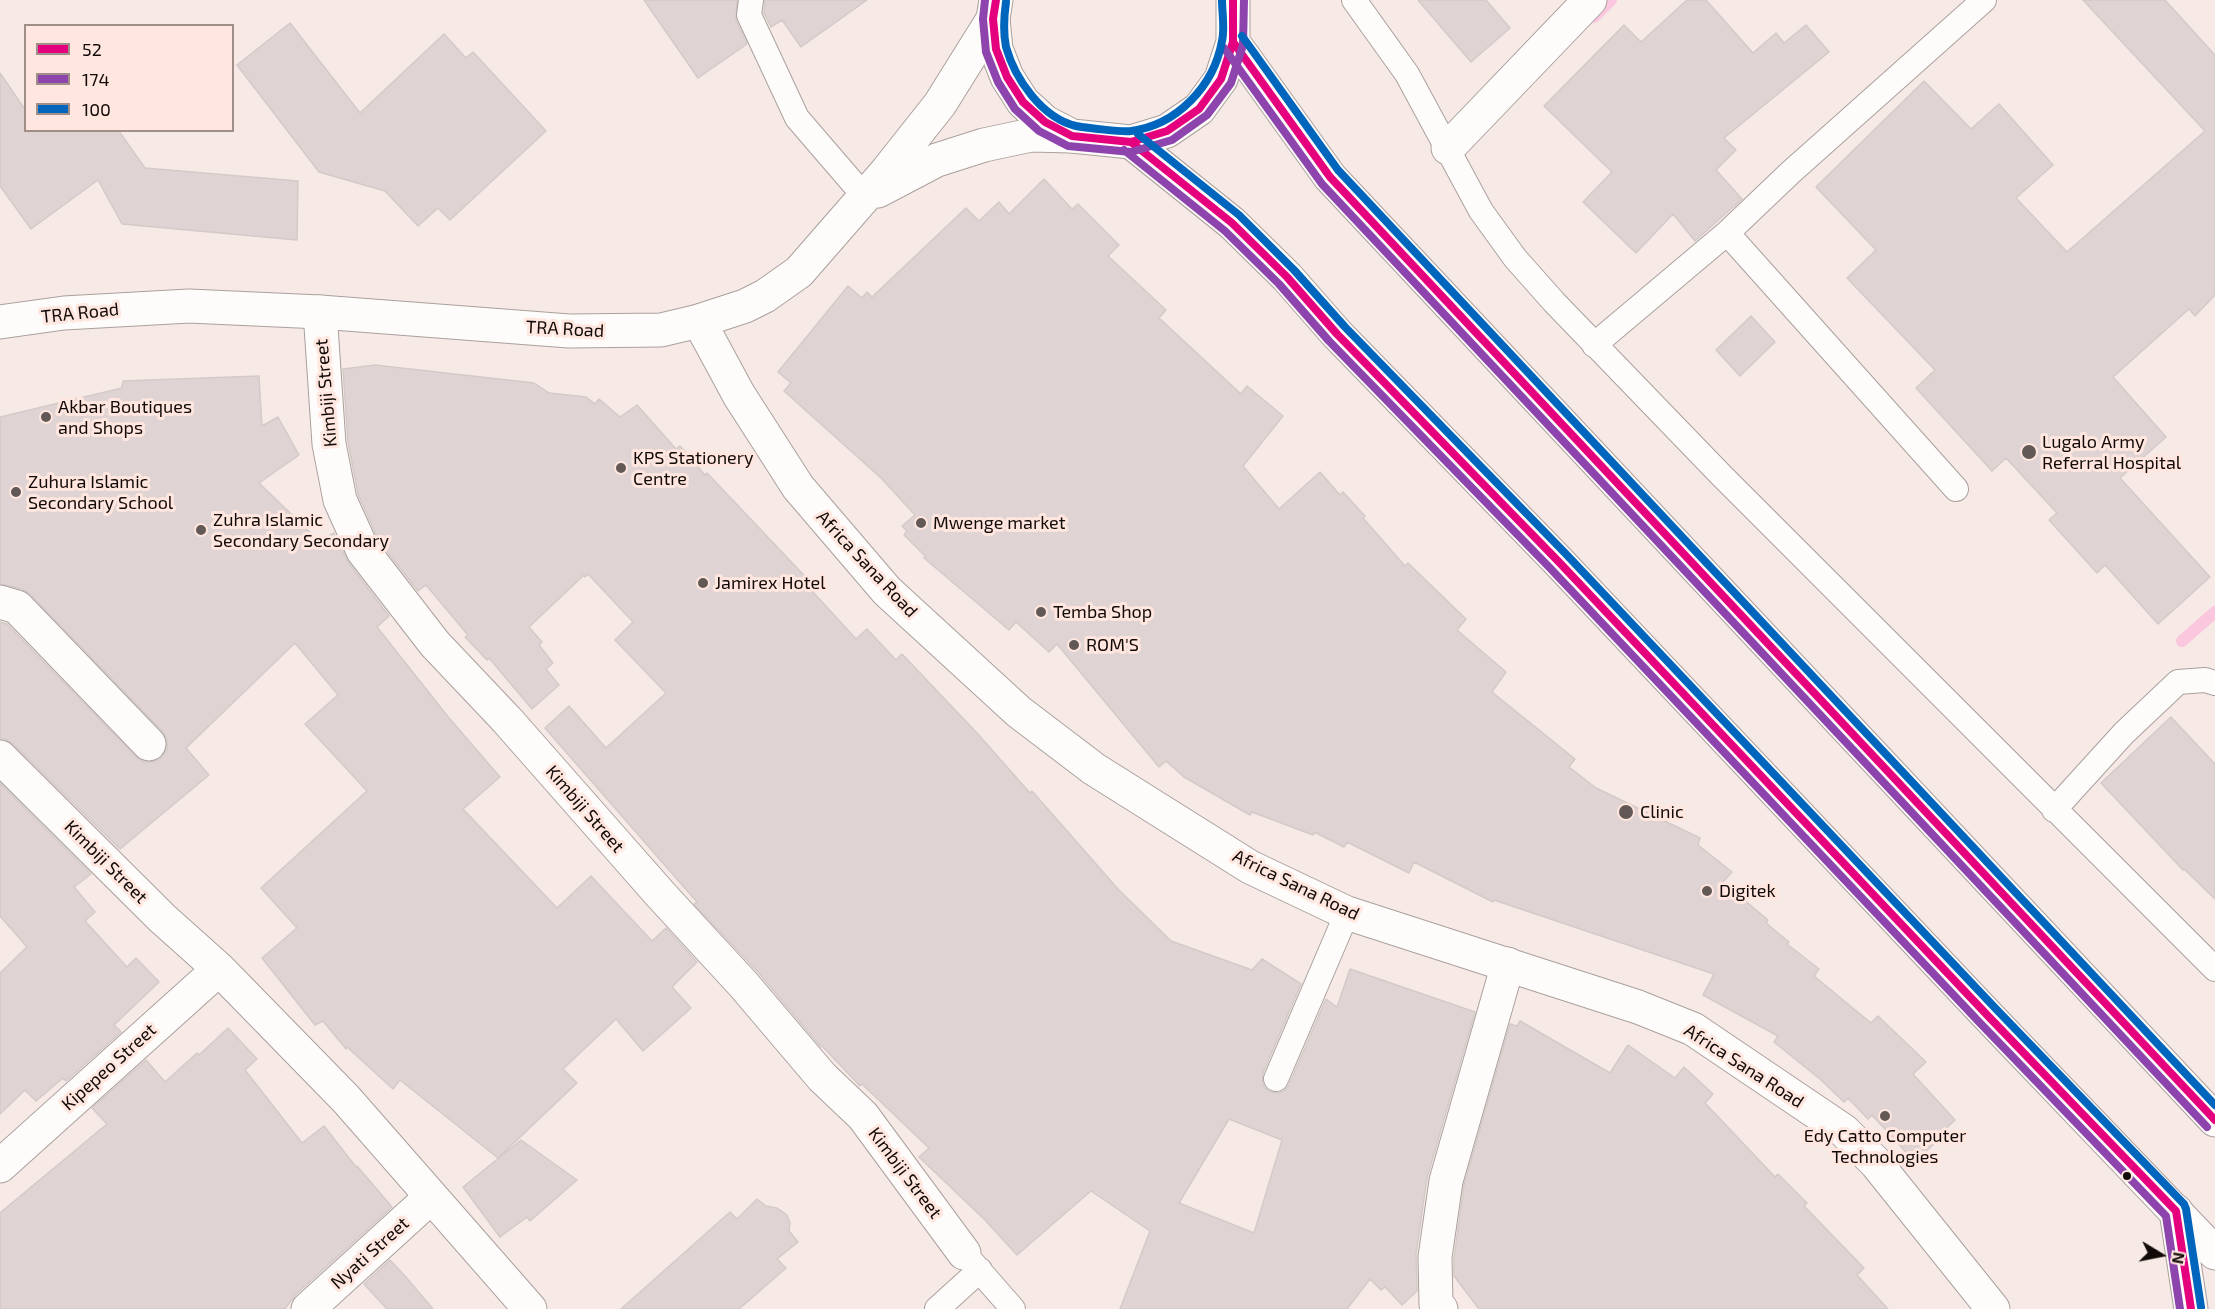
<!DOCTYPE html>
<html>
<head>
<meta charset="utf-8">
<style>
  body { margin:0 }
  #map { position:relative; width:2215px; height:1309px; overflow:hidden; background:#f7eae6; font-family:"Exo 2",sans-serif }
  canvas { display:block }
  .legend { position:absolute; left:24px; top:24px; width:210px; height:108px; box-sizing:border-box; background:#ffe6de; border:2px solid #a08e88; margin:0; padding:8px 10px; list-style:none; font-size:18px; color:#120a08 }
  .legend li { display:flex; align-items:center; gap:12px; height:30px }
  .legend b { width:30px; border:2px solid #a08e88 }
  .north { position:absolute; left:2131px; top:1225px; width:60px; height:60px; -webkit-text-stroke:4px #ffe6de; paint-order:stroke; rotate:100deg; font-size:16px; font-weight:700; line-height:24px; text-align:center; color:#120a08 }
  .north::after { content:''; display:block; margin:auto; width:21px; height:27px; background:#120a08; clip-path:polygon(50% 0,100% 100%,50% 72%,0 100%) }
</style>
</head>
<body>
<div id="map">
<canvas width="2215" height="1309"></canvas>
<ul class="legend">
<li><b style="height:8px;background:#e5007d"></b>52</li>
<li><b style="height:8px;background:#8e44ad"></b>174</li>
<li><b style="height:8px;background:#0065bd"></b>100</li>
</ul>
<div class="north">N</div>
</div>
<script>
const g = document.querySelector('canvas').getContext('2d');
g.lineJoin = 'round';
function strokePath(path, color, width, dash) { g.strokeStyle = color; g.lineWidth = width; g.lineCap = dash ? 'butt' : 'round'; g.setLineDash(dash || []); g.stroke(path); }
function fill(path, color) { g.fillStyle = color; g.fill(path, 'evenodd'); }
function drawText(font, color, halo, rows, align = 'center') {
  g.font = font + ' "Exo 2",sans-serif'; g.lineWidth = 6; g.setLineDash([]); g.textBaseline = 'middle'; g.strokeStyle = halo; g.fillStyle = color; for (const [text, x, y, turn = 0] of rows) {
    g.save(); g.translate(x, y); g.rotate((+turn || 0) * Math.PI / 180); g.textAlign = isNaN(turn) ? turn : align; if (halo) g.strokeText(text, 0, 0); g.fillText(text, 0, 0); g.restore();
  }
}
strokePath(new Path2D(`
  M 1594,17 L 1611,0
  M 2182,641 L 2215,612`), '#fbc7df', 12);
const building = new Path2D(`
  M 644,0 L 737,0 L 736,20 L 747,44 L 698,78 Z
  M 765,0 L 867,0 L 801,47 L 782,20 L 771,27 L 764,13 Z
  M 1418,0 L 1486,0 L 1510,28 L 1471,62 Z
  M 1687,0 L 1706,0 L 1753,53 L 1776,33 L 1784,43 L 1806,25 L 1829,52 L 1724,138 L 1736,150 L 1716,170 L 1742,199 L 1695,241 L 1673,214 L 1636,253 L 1583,202 L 1612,172 L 1544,106 L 1624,25 L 1641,42 Z
  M 2083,0 L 2165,0 L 2215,55 L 2215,295 L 2195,316 L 2189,309 L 2113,377 L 2166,437 L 2120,478 L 2210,577 L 2158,624 L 2105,565 L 2097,573 L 2049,520 L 2057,513 L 2006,458 L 1992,471 L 1916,388 L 1935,370 L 1847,278 L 1876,250 L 1816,187 L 1924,81 L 1971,129 L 1999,104 L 2053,165 L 2016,198 L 2067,252 L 2205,131 Z
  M 290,23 L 360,113 L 444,34 L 466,58 L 473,52 L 546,131 L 450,220 L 438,208 L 418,226 L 385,191 L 319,172 L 237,65 Z
  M 0,73 L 26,111 L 26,130 L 118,130 L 145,168 L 298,181 L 297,240 L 122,224 L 98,180 L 31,229 L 0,186 Z
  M 1044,179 L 1072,209 L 1078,204 L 1119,245 L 1108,256 L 1166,310 L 1159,318 L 1241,394 L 1247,386 L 1283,416 L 1243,466 L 1279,509 L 1320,472 L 1340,495 L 1343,492 L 1365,516 L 1363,518 L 1405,566 L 1408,563 L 1466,619 L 1457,630 L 1506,672 L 1492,692 L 1575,759 L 1569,767 L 1596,788 L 1700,838 L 1698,845 L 1732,872 L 1723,882 L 1768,920 L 1766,923 L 1789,942 L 1787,944 L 1819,969 L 1814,976 L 1871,1023 L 1878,1016 L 1926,1062 L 1913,1074 L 1955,1120 L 1937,1137 L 1939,1139 L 1915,1162 L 1872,1115 L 1868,1119 L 1848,1098 L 1844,1102 L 1821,1080 L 1774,1042 L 1778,1036 L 1703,995 L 1714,974 L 1494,900 L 1493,902 L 1414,862 L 1409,873 L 1347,842 L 1344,847 L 1314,832 L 1313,835 L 1252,812 L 1250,815 L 1184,777 L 1166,761 L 1159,767 L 1057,644 L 1049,652 L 1016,622 L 1009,630 L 924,558 L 926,557 L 904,535 L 907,531 L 902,526 L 915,515 L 881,478 L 784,391 L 791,383 L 778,372 L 848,286 L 862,298 L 867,292 L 872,297 L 966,208 L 979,221 L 999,202 L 1009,214 Z
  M 1751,316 L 1775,342 L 1740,376 L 1716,350 Z
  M 375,365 L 534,383 L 549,393 L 586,397 L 595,404 L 599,399 L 620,417 L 637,405 L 676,449 L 680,446 L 705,475 L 707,473 L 817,589 L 813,592 L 856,639 L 867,629 L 896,660 L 902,654 L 977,733 L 1030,793 L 1032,791 L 1118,889 L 1171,941 L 1252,970 L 1262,959 L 1301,984 L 1263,1073 L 1262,1081 L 1264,1087 L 1270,1092 L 1278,1093 L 1284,1091 L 1289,1085 L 1326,999 L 1337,1007 L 1350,969 L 1475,1012 L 1427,1178 L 1416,1254 L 1417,1291 L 1402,1305 L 1385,1287 L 1381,1290 L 1370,1279 L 1347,1309 L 1120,1309 L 1150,1231 L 1091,1191 L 1017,1255 L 985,1220 L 919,1157 L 929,1148 L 862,1084 L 860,1086 L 822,1046 L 821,1047 L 757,971 L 694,904 L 697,902 L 545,728 L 569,706 L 606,748 L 666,693 L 615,640 L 633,622 L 588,574 L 585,577 L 584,575 L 529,627 L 542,642 L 539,645 L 553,663 L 546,669 L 559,685 L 532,709 L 489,658 L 487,660 L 465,637 L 468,635 L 426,585 L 418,591 L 379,541 L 358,494 L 348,442 L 343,369 ZM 1229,1119 L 1282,1140 L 1254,1233 L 1179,1203 Z
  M 259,376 L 262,426 L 278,417 L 299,455 L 259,483 L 319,541 L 334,533 L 348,562 L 389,616 L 377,627 L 449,718 L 500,777 L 463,809 L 557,908 L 591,876 L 652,941 L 666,928 L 697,962 L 672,987 L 691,1008 L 643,1051 L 616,1019 L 563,1069 L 577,1083 L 498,1158 L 400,1080 L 393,1089 L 347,1047 L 346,1049 L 323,1021 L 315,1025 L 262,958 L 297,928 L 261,888 L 367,791 L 305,724 L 338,695 L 295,643 L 186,748 L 209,775 L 120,849 L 13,744 L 5,739 L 0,739 L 0,622 L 7,624 L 136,757 L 144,762 L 154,762 L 162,757 L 167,749 L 167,739 L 162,731 L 30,594 L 22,589 L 0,584 L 0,417 L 122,388 L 123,381 Z
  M 2171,717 L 2215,764 L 2215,899 L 2184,869 L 2183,870 L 2101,783 Z
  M 0,783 L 91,874 L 74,887 L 95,912 L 85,921 L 127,967 L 136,958 L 159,982 L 114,1025 L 121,1032 L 66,1081 L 63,1078 L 36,1101 L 25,1090 L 0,1114 L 0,973 L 27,947 L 0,916 Z
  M 1520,1021 L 1610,1073 L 1628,1045 L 1675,1078 L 1684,1067 L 1713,1094 L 1705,1103 L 1775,1177 L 1778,1174 L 1807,1203 L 1804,1206 L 1864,1268 L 1857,1275 L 1888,1309 L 1479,1309 L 1454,1276 L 1454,1258 L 1464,1185 L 1510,1024 L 1517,1026 Z
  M 228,1028 L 257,1059 L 245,1070 L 302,1143 L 324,1126 L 356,1167 L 357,1166 L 392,1207 L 295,1295 L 285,1309 L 0,1309 L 0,1213 L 107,1124 L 92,1108 L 146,1060 L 165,1082 L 197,1053 L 199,1055 Z
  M 521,1140 L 577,1180 L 530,1221 L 527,1217 L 500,1237 L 463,1187 Z
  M 757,1199 L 766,1206 L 777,1208 L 787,1215 L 790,1223 L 789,1231 L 798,1242 L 777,1259 L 786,1268 L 739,1309 L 621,1309 L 730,1212 L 737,1219 Z
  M 390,1260 L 405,1276 L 433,1309 L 387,1309 L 364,1284 Z`);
fill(building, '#dfd4d3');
strokePath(building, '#d4cac8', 1.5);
const service = new Path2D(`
  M 751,0 L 749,15 L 797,118 L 865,197
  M 1354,0 L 1407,74 L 1481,211 L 1515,258 L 1554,302 L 1721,475 L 2215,969
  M 1727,233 L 1956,489
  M 1594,345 L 1727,233 L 1791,172 L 1984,0
  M 2054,810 L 2124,733 L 2178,682 L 2205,680 L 2215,683
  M 1276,1079 L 1347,913
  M 964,1253 L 1013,1309
  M 937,1309 L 980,1270`);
const minor = new Path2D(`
  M 1448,148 L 1590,0
  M 320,312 L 329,444 L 340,500 L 363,551 L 435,644 L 507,720 L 661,895 L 743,984 L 822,1077 L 863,1116 L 964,1253
  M 0,602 L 17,607 L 149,744
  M 0,757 L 162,918 L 219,969 L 346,1099 L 530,1309
  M 0,1166 L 219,969
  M 308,1309 L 431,1197
  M 1441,1309 L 1436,1304 L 1435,1257 L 1446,1181 L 1508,964`);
const tertiary = new Path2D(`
  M 699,321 L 739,395 L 798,487 L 887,591 L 1019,712 L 1094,769 L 1250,867 L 1347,913 L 1638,1007 L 1693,1029 L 1844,1131 L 1876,1163 L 1993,1309`);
const secondary = new Path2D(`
  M 878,191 L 937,160 L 984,145 L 1031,135 L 1072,136
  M 0,322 L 64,313 L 189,306 L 320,312 L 569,331 L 661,330 L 699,321 L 745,306 L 765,296 L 799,272 L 887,171 L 940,104 L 993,19`);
const primary = new Path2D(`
  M 996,0 L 993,19 L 996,49 L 1007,77 L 1023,102 L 1045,122 L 1072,136 L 1131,142 L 1167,131 L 1199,109 L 1221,79 L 1233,42 L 1233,0
  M 1233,42 L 1330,177 L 2215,1120
  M 1131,142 L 1232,223 L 1287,277 L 1337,334 L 1557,560 L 1989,1017 L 2215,1253`);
const trunk = new Path2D(`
  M 2176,1211 L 2191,1309`);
strokePath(service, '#aaa09d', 26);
strokePath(minor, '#aaa09d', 35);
strokePath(tertiary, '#aaa09d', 35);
strokePath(secondary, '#aaa09d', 35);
strokePath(primary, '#aaa09d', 35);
strokePath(trunk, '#aaa09d', 35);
strokePath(service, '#fefcfb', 24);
strokePath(minor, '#fefcfb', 33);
strokePath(tertiary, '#fefcfb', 33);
strokePath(secondary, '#fefcfb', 33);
strokePath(primary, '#fefcfb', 33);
strokePath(trunk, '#fefcfb', 33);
strokePath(new Path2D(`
  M 996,0 L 993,19 L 996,49 L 1007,77 L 1023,102 L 1045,122 L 1072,136 L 1131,142 L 1167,131 L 1199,109 L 1221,79 L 1233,42 L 1233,0
  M 1233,42 L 1330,177 L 2215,1120
  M 1131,142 L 1232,223 L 1287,277 L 1337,334 L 1557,560 L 1989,1017 L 2176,1211 L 2191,1309`), '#e5007d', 8);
strokePath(new Path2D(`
  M 985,0 L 983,19 L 986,52 L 998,82 L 1015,109 L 1039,131 L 1068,146 L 1131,152 L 1172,140 L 1207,115 L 1231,83 L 1243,45 L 1244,0
  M 1224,48 L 1322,184 L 2207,1127
  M 1124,150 L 1225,231 L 1279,284 L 1329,341 L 1549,567 L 1981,1024 L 2166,1216 L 2180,1309`), '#8e44ad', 8);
strokePath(new Path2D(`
  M 1006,2 C 1004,16 1003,32 1006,47 C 1015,79 1042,118 1076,126 C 1087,128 1121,132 1131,131 C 1177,125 1214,86 1222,41 C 1225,28 1222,13 1222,0
  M 1242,36 L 1338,170 L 2215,1105
  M 1138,134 L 1239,215 L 1294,270 L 1345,327 L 1565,553 L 1997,1010 L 2184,1204 L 2186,1209 L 2201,1307`), '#0065bd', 8);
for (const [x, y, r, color] of [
  [46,417,6,"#625856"],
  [2029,452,8,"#625856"],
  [621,468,6,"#625856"],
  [16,492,6,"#625856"],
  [921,523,6,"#625856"],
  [201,530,6,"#625856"],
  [703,583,6,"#625856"],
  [1041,612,6,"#625856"],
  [1074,645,6,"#625856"],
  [1626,812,8,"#625856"],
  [1707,891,6,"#625856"],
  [1885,1116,6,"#625856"],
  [2127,1176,5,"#120a08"]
]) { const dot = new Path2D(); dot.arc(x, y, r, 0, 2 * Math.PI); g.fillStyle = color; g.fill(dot); strokePath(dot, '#ffe6de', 2); }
drawText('18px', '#120a08', '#ffe6de', [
  ["TRA Road",80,313,-6],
  ["TRA Road",565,329,3],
  ["Kimbiji Street",326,393,-95],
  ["Africa Sana Road",867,564,47],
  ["Kimbiji Street",585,809,49],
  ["Kimbiji Street",106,862,45],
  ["Africa Sana Road",1296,885,26],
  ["Africa Sana Road",1744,1066,33],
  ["Kipepeo Street",109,1067,-42],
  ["Kimbiji Street",905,1173,53],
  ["Nyati Street",370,1253,-42]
]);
drawText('18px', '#120a08', '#ffe6de', [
  ["Akbar Boutiques",58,407],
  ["and Shops",58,428],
  ["Lugalo Army",2042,442],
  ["Referral Hospital",2042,463],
  ["KPS Stationery",633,458],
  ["Centre",633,479],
  ["Zuhura Islamic",28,482],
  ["Secondary School",28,503],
  ["Zuhra Islamic",213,520],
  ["Secondary Secondary",213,541],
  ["Mwenge market",933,523],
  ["Jamirex Hotel",715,583],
  ["Temba Shop",1053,612],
  ["ROM'S",1086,645],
  ["Clinic",1640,812],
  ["Digitek",1719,891],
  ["Edy Catto Computer",1885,1136,"center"],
  ["Technologies",1885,1157,"center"]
], 'left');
</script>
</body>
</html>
